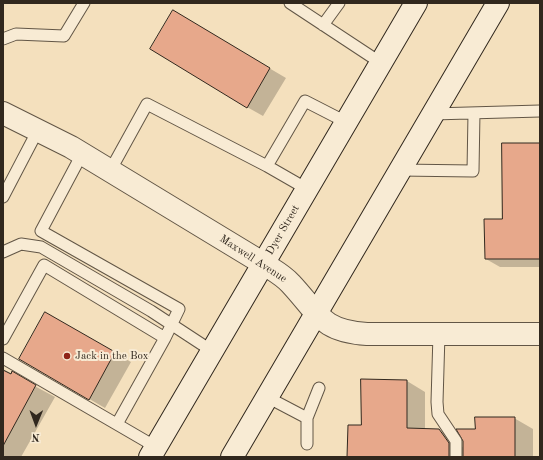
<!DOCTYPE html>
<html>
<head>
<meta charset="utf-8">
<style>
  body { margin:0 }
  #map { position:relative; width:543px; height:460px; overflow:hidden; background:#f4e0bd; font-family:"Old Standard TT",serif }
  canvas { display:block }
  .frame { position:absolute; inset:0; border:4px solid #31281e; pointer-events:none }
  .north { position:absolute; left:16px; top:404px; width:40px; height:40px; -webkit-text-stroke:3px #f8ebd4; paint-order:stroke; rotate:181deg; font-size:11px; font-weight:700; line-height:16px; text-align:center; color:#31281e }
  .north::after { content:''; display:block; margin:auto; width:14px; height:18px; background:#31281e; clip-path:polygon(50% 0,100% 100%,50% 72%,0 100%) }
</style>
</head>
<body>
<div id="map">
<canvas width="543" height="460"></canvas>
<div class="frame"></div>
<div class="north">N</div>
</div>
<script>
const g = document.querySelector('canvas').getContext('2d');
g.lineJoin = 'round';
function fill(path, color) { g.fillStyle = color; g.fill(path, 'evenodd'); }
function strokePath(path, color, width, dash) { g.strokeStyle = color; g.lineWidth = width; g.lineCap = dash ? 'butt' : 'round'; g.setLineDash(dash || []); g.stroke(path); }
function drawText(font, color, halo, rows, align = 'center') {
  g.font = font + ' "Old Standard TT",serif'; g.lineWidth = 4; g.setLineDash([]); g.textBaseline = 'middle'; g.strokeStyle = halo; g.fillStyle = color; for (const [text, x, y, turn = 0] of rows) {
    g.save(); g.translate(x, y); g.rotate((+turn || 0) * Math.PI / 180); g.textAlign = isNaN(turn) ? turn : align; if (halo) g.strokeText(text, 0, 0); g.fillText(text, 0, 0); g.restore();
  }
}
fill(new Path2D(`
  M 189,21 L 286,78 L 263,116 L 247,107 Z
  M 540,144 L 540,267 L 500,267 L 486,259 Z
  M 45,314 L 131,362 L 105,408 L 20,359 Z
  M 3,369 L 55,397 L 21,457 L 3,457 Z
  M 407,381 L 425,392 L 425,429 L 439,430 L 458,441 L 464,449 L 476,430 L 514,418 L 533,429 L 533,457 L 348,457 L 362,426 Z`), '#0003');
const building = new Path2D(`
  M 173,10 L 270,68 L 247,108 L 150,49 Z
  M 502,143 L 540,143 L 540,259 L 485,259 L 484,219 L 502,219 Z
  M 45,312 L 115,352 L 89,400 L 19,359 Z
  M 3,370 L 11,374 L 12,371 L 36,385 L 3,446 Z
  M 361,379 L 407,380 L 407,428 L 439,429 L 449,443 L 449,457 L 347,457 L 348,425 L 361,425 Z
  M 475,417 L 515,417 L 515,457 L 463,457 L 463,441 L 456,429 L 475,429 Z`);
fill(building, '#e7a88b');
strokePath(building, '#31281e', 1);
const lane = new Path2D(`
  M 290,3 L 381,63
  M 323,25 L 339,3
  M 3,39 L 16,34 L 64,36 L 84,3
  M 433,114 L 540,111
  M 267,166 L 307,189
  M 400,170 L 473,171 L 474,113
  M 110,171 L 147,104 L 267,166 L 305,101 L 346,122
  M 3,197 L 38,130
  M 3,252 L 21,244 L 41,247 L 151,311 L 212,351
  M 439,334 L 437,402 L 438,414 L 456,441 L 456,457
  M 3,339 L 44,265 L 165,338 L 179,309 L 41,231 L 82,154
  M 3,358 L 156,447
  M 267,397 L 307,418 L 319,388
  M 307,418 L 307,444
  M 117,424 L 165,338`);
const street = new Path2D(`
  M 3,113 L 71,147 L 264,264 C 273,270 283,275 291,284 C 319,314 321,331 367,334 L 540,334`);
const secondary = new Path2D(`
  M 150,457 L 416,3
  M 232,457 L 498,3`);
strokePath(lane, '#625646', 13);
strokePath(street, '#625646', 24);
strokePath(secondary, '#31281e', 24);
strokePath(lane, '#f8ebd4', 11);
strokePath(street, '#f8ebd4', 22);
strokePath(secondary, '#f8ebd4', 22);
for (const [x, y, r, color] of [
  [67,356,4,"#8f2418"]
]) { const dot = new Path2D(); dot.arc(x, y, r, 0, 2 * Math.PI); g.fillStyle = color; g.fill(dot); strokePath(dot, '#f8ebd4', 1.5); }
drawText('11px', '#31281e', '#f8ebd4', [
  ["Dyer Street",283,230,-60],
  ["Maxwell Avenue",253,259,33]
]);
drawText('11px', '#31281e', '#f8ebd4', [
  ["Jack in the Box",75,356]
], 'left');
</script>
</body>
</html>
